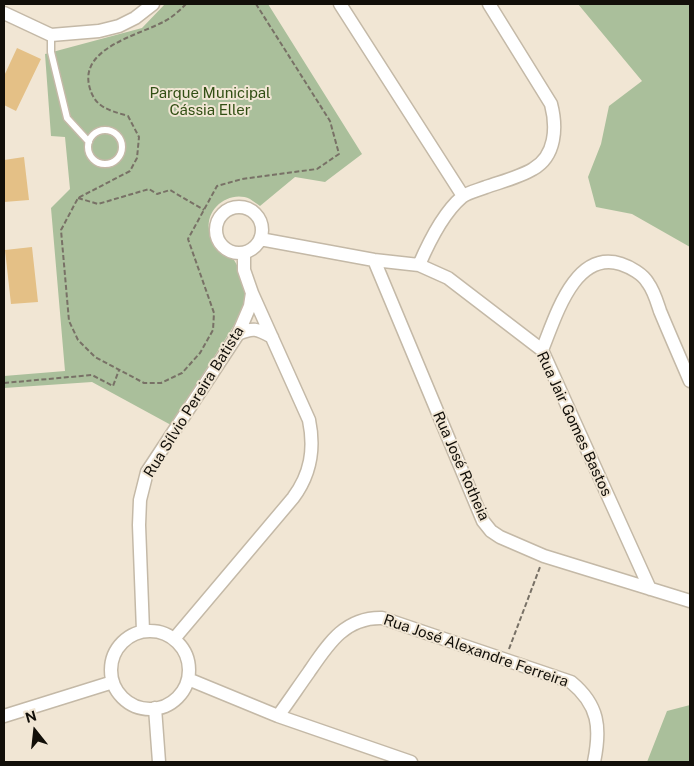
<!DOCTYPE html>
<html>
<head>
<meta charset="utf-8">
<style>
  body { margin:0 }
  #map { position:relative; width:694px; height:766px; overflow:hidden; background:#f1e6d4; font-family:"Public Sans",sans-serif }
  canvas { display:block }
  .frame { position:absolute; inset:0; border:5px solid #120f09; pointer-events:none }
  .north { position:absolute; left:10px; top:706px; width:50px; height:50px; -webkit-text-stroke:4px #f1e6d4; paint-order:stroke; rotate:344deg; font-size:14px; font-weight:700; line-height:20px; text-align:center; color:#120f09 }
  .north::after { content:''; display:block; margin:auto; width:18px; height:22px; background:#120f09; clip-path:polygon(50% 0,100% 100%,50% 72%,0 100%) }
</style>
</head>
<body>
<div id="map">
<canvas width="694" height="766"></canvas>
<div class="frame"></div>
<div class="north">N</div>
</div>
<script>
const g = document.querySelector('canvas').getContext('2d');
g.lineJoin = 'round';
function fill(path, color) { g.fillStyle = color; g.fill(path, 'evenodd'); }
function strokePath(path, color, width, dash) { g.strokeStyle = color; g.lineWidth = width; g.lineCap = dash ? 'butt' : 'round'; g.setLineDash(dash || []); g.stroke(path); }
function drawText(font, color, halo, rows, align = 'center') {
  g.font = font + ' "Public Sans",sans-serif'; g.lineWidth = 4; g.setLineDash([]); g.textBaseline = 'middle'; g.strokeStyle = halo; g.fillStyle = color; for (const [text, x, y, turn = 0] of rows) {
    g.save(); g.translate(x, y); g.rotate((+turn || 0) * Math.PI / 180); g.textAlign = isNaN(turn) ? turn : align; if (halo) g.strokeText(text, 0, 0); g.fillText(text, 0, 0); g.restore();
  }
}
fill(new Path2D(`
  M 165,4 L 268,4 L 362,154 L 325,182 L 295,177 L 260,206 C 257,204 253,201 250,199 C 230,190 206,208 209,229 C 210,236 214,245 220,249 C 224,251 227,252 230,254 C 235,260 248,285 248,292 C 248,297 246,303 245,308 L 171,425 L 92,382 L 4,388 L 4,376 L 65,371 L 51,208 L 70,189 L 65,137 L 51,136 L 45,54 L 142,28 Z
  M 578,4 L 690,4 L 690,247 L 632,214 L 596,207 L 588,177 L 601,144 L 609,106 L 642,81 Z
  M 690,705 L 690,762 L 647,762 L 667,711 Z`), '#aabf9b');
fill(new Path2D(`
  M 17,48 L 41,59 L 16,111 L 4,105 L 4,76 Z
  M 24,157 L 29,200 L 4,202 L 4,160 Z
  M 32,247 L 38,302 L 11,304 L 5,250 Z`), '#e4c086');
const lane = new Path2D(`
  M 51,35 L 51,52 L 67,118 L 89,142
  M88 147a17 17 0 1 1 34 0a17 17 0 1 1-34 0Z`);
const street = new Path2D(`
  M 340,4 L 463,196
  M 4,13 L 51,35 L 99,31 L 119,26 L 135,18 L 153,4
  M216 230a23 23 0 1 1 46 0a23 23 0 1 1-46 0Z
  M 260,239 L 374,260 L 419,265 L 448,278 L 542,350 L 650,589
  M 374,260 L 483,521 L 491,531 L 500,537 L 544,556 L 690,601
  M 419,265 C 428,244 443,213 462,197 C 468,192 479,190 486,187 C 500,182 520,177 533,169 C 556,156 557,127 551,104 L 489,4
  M 238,334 C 254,327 257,329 272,337
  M 542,350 C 555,319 574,249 621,264 C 630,267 643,274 648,283 C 654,291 657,302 660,311 C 670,335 680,358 690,381
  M 143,631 L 139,525 L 140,500 L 147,472 L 238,334 L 250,306 L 252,293
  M111 670a39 39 0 1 1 78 0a39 39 0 1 1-78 0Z
  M 174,639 L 293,498 C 311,474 315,449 309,420 L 252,293 L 244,270 L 244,253
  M 188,679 L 278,716 L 411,762
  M 155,708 L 159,762
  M 4,716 L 113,682
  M 278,716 C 289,701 299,686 309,672 C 328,644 345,617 382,618 L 571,682 C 599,705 601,728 594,762`);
strokePath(lane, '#c4b9a7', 9);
strokePath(street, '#c4b9a7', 15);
strokePath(new Path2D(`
  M 186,4 C 180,10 173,17 165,21 C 140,35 81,47 89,85 C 94,108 109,110 128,116 L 139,137 L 137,158 L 130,171 L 78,198 L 61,230 L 69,321 L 78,340 L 95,357 L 144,383 L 161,383 L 182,373 L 200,353 L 213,330 L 214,313 L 188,239 L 217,186 L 242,179 L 317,169 L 339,154 L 330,121 L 256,4
  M 78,198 L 98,204 L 149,189 L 157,194 L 170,190 L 204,210
  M 4,383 L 92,375 L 113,386 L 119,370
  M 509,649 L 540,567`), '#787166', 2, [5, 2.5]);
strokePath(lane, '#fff', 6);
strokePath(street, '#fff', 12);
drawText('15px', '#324f14', '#f1e6d4', [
  ["Parque Municipal",210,93],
  ["Cássia Eller",210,110]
]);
drawText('15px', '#120f09', '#f1e6d4', [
  ["Rua Sílvio Pereira Batista",194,402,-58],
  ["Rua Jair Gomes Bastos",574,424,65],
  ["Rua José Rotheia",461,466,66],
  ["Rua José Alexandre Ferreira",476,651,19]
]);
</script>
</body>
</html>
